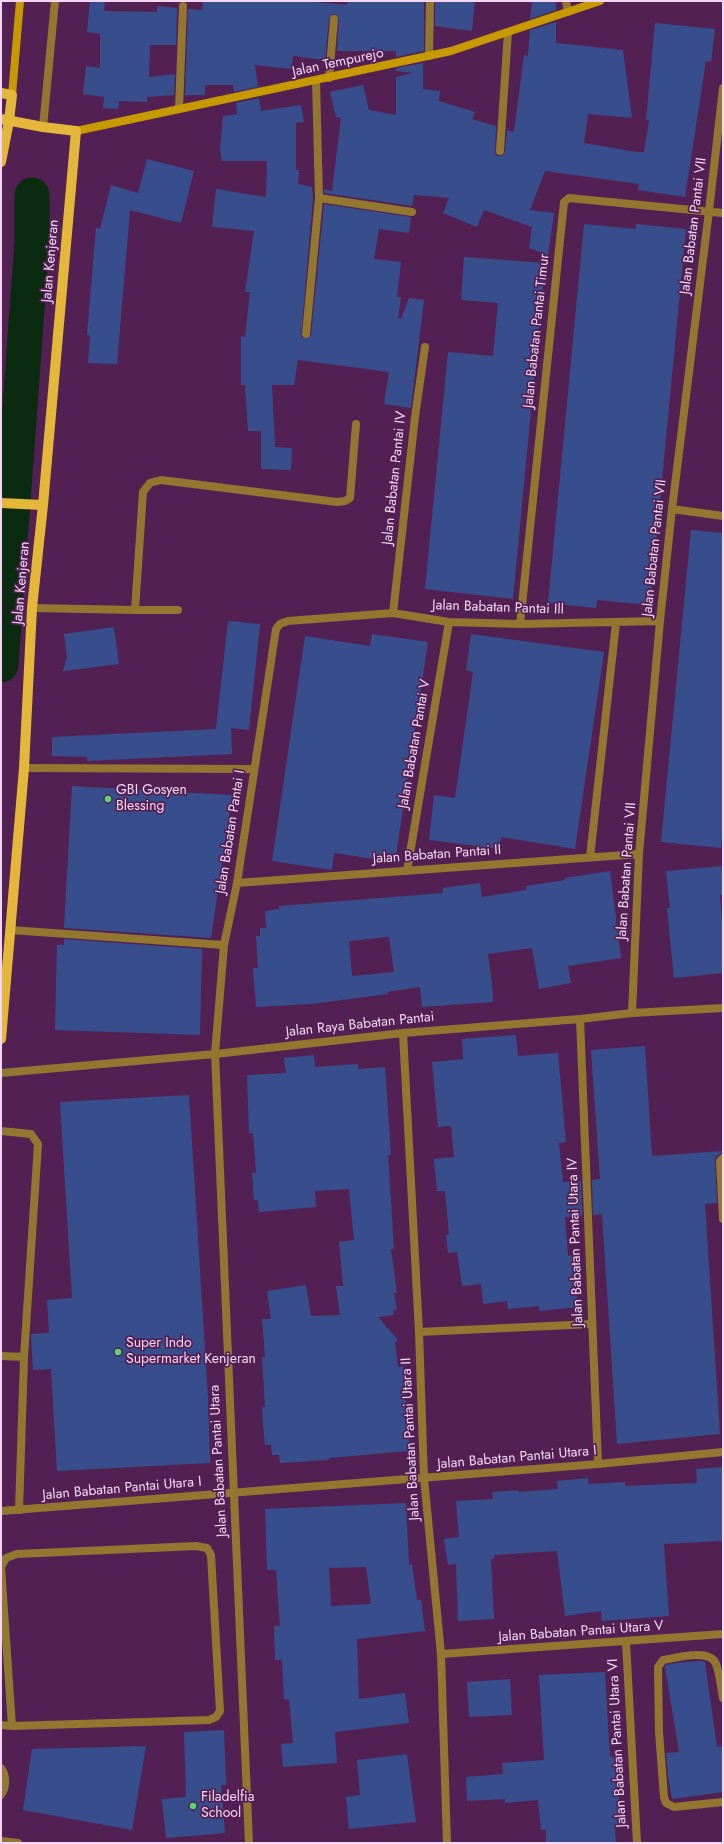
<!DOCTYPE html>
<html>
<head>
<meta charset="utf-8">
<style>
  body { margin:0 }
  #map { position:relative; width:724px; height:1844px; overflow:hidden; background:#532054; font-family:Jost,sans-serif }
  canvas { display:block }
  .frame { position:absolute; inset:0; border:2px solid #f5d6f4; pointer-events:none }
</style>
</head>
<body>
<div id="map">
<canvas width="724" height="1844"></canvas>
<div class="frame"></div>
</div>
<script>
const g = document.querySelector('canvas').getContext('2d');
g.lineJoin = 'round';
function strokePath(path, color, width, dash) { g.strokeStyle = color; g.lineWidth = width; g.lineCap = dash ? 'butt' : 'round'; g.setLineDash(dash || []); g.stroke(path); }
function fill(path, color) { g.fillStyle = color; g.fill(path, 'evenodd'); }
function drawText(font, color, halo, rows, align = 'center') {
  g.font = font + ' Jost,sans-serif'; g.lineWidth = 3.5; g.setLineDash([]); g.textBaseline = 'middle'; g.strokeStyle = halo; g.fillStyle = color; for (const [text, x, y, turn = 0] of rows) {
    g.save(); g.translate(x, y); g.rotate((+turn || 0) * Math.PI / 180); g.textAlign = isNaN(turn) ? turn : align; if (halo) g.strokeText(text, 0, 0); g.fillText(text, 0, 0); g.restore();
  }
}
strokePath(new Path2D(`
  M 1,665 L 32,242 L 32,195`), '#0a2b10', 35);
fill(new Path2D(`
  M 90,1 L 105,1 L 104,11 L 157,12 L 157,6 L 177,8 L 176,45 L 150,45 L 149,77 L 175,74 L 174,95 L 147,97 L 147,102 L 119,101 L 118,109 L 103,108 L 104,97 L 83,94 L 86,66 L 100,68 L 100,34 L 87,32 Z
  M 203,1 L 306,1 L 347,5 L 347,1 L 424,1 L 424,51 L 396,57 L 396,51 L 337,51 L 339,19 L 337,15 L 332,14 L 329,19 L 325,60 L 293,56 L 292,69 L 255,65 L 258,87 L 234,92 L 233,85 L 205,85 L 205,95 L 185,95 L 188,9 L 202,10 Z
  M 435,1 L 475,1 L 472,31 L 435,26 Z
  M 532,1 L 556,1 L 556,10 L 530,19 Z
  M 556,22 L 556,43 L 623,50 L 632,118 L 588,114 L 584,143 L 636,152 L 644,152 L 649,120 L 646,120 L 655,23 L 715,29 L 711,62 L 706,61 L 685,197 L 638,190 L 639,184 L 545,171 L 530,210 L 554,213 L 548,255 L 529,248 L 532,227 L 484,210 L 477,227 L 443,213 L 449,198 L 414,195 L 412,206 L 324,193 L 324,189 L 332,191 L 341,118 L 336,117 L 330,92 L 363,85 L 369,110 L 396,115 L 396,77 L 413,73 L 396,71 L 396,68 L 423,63 L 423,89 L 440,91 L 439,101 L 475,112 L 472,119 L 496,126 L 495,153 L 497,156 L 502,156 L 505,151 L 507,130 L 514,132 L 524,55 L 528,56 L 530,30 Z
  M 259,98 L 261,111 L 301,105 L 304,122 L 296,123 L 296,170 L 299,170 L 298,184 L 312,187 L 313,198 L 301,337 L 308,339 L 311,335 L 324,204 L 411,217 L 409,233 L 379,229 L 374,259 L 401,262 L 397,297 L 401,297 L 398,318 L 401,319 L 409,298 L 424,300 L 411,408 L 384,404 L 389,372 L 298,360 L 294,385 L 272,385 L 275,447 L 292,448 L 291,470 L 261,469 L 261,431 L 248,431 L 245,385 L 241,385 L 241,336 L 245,337 L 250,292 L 245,292 L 254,231 L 212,227 L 216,189 L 266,197 L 267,161 L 222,161 L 220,150 L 223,116 L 237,114 L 236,103 Z
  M 147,159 L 194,171 L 181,223 L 130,210 L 117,364 L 88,363 L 90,336 L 87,335 L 96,228 L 100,229 L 111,185 L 138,193 Z
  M 584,224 L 636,229 L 636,224 L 686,229 L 650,605 L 597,600 L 596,608 L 548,603 Z
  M 464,257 L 545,263 L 513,599 L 425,589 L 448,352 L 493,356 L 498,303 L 461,300 Z
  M 691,530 L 723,533 L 723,828 L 721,848 L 661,842 Z
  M 228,621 L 260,624 L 249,730 L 231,728 L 232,754 L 87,761 L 87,757 L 52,756 L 52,737 L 216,729 Z
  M 114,627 L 119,664 L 63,671 L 67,657 L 64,634 Z
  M 372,634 L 428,642 L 395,862 L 334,853 L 332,870 L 272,861 L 305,636 L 370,646 Z
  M 471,634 L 604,652 L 575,849 L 501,837 L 499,849 L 429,840 L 434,795 L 455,798 L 473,672 L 466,670 Z
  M 72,786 L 232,795 L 211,938 L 64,928 Z
  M 723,866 L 723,895 L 720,895 L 723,933 L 723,973 L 674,978 L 667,908 L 670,908 L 666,871 Z
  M 610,871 L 621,958 L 568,966 L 571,983 L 539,989 L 532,948 L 488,954 L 492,983 L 493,1002 L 422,1007 L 420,987 L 387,992 L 388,994 L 311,1004 L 256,1007 L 253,968 L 258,968 L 256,936 L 260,936 L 260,928 L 266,928 L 265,911 L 279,909 L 279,906 L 443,893 L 443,888 L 480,883 L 482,897 L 526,890 L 526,886 L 565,880 L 565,878 ZM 389,937 L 394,972 L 352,976 L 349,941 Z
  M 64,939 L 202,949 L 200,1035 L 55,1030 L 57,945 L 64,945 Z
  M 516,1035 L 518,1056 L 558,1053 L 566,1142 L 559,1143 L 563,1182 L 581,1181 L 582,1216 L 565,1217 L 568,1256 L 573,1255 L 578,1307 L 539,1311 L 539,1306 L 508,1309 L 507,1301 L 483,1304 L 481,1284 L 462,1286 L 457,1252 L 448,1253 L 446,1235 L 449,1235 L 445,1191 L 437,1191 L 434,1159 L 454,1157 L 451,1126 L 438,1127 L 432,1062 L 463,1059 L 462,1039 Z
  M 645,1046 L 652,1156 L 723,1151 L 716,1157 L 715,1161 L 717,1203 L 705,1204 L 720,1434 L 617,1444 L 602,1214 L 593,1215 L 592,1180 L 600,1179 L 591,1050 Z
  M 314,1055 L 315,1067 L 358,1064 L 358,1069 L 385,1067 L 391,1155 L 388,1155 L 394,1249 L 391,1249 L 397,1293 L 394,1293 L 397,1310 L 393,1310 L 394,1315 L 378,1317 L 398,1340 L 395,1343 L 398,1367 L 403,1366 L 410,1451 L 329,1458 L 329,1460 L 280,1463 L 279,1455 L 272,1455 L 271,1445 L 265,1445 L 263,1424 L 262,1407 L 265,1407 L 262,1357 L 265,1357 L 262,1319 L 271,1319 L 267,1291 L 306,1285 L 311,1316 L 340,1315 L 336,1286 L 343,1286 L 339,1242 L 354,1240 L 349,1189 L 315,1191 L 316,1207 L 259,1212 L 258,1200 L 254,1200 L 252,1173 L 256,1173 L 253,1133 L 249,1133 L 247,1075 L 286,1073 L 284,1058 Z
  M 189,1095 L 208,1397 L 210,1463 L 57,1471 L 51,1369 L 33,1370 L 31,1334 L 49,1333 L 47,1300 L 72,1298 L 60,1102 Z
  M 723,1467 L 723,1541 L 664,1544 L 669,1616 L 602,1621 L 601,1611 L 565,1616 L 557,1551 L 494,1555 L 495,1558 L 491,1559 L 494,1619 L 458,1621 L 456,1564 L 448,1565 L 444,1539 L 459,1537 L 456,1501 L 493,1499 L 492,1492 L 518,1490 L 518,1492 L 558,1489 L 557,1481 L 588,1478 L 588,1484 L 625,1482 L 625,1486 L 697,1483 L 696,1469 Z
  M 406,1503 L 409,1565 L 412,1564 L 417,1600 L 421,1600 L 425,1631 L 357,1639 L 359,1699 L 405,1693 L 409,1723 L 335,1732 L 337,1763 L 283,1767 L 281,1744 L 293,1743 L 289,1699 L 284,1700 L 282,1660 L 275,1660 L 274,1626 L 280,1626 L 276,1570 L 267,1570 L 265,1509 ZM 366,1567 L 371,1604 L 331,1606 L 329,1568 Z
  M 700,1661 L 705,1662 L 717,1747 L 723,1746 L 723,1792 L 672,1799 L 668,1776 L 666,1753 L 679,1752 L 665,1667 L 666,1665 L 677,1663 Z
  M 605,1672 L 610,1757 L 616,1757 L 621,1825 L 615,1825 L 616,1843 L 546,1843 L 546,1830 L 541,1830 L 538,1800 L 505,1803 L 505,1799 L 467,1801 L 466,1777 L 503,1774 L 502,1763 L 544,1760 L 539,1675 Z
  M 510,1679 L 512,1715 L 469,1717 L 467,1682 Z
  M 224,1730 L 226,1785 L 221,1785 L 225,1833 L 166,1838 L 162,1799 L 186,1797 L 184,1732 Z
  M 146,1746 L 132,1830 L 23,1810 L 32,1749 Z
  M 407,1754 L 416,1822 L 349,1829 L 346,1797 L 360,1795 L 357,1760 Z`), '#384e8c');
strokePath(new Path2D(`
  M 429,56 L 430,1
  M 329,78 L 334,19
  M 135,610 L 143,492 L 150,483 L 161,480 L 337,502 L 345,501 L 350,498 L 356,424
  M 1,1131 L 31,1134 L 38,1144 L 24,1357 L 19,1510
  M 1,1356 L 24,1357
  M 1,1567 L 6,1558 L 17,1554 L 196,1546 L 207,1548 L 211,1555 L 220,1711 L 216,1717 L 209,1720 L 12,1726 L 1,1725
  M 1,1567 L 12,1726
  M 723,1698 C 721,1687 720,1675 716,1664 C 710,1648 676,1658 663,1660 L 658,1667 L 659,1732 L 664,1797 L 666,1803 L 674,1807 L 723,1802
  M 1,1768 C 7,1776 6,1788 1,1795`), '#937730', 8);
strokePath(new Path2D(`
  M 566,1 L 568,12
  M 179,109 L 183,6
  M 43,127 L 55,1
  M 500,151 L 508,32
  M 319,198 L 412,212
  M 306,334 L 319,198 L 316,81
  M 672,509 L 723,516
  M 32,608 L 135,610 L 178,610
  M 393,613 L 415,417 L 425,347
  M 520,624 L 564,202 L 569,198 L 723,213
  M 24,768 L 254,769
  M 590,857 L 616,623
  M 407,871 L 449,622
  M 237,883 L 639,854
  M 10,930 L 224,945
  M 632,1013 L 639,854 L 660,621 L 672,509 L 709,211 L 723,88
  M 580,1019 L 598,1464
  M 403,1033 L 419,1332 L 424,1478 L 441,1654 L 447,1843
  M 1,1073 L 215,1054 L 403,1033 L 580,1019 L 632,1013 L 723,1008
  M 723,1158 L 720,1161 L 723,1219
  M 419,1332 L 592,1324
  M 1,1511 L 598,1464 L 723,1452
  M 626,1642 L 637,1843
  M 441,1654 L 723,1634
  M 1,1841 L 18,1843
  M 249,1843 L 215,1054 L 224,945 L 237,883 L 276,629 L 280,624 L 288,621 L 393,613 L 449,622 L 520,624 L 660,621`), '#937730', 8);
strokePath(new Path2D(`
  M 12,95 L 20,1
  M 76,131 L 451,51 L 600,1`), '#c79900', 8);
strokePath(new Path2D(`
  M 1,93 L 12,95 L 9,121 L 1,162
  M 1,119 L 43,127 L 76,131 L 43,505 L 32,608 L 24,768 L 1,1039
  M 1,503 L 43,505`), '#e4b63a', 10);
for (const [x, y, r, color] of [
  [108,799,4,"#59d56f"],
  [118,1352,4,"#59d56f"],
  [193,1806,4,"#59d56f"]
]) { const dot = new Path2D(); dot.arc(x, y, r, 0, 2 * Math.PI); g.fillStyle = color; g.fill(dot); strokePath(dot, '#532054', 1.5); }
drawText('14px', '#f5d6f4', '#532054', [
  ["Jalan Tempurejo",338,63,-12],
  ["Jalan Babatan Pantai VII",694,226,-83],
  ["Jalan Kenjeran",51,261,-85],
  ["Jalan Babatan Pantai Timur",537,331,-84],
  ["Jalan Babatan Pantai IV",395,478,-84],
  ["Jalan Babatan Pantai VII",655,548,-84],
  ["Jalan Kenjeran",22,583,-85],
  ["Jalan Babatan Pantai Ill",498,608,2],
  ["Jalan Babatan Pantai V",415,744,-80],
  ["Jalan Babatan Pantai I",231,832,-81],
  ["Jalan Babatan Pantai II",437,855,-4],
  ["Jalan Babatan Pantai VII",627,871,-86],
  ["Jalan Raya Babatan Pantai",360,1025,-6],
  ["Jalan Babatan Pantai Utara IV",576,1242,-92],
  ["Jalan Babatan Pantai Utara II",411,1439,-93],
  ["Jalan Babatan Pantai Utara I",517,1458,-5],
  ["Jalan Babatan Pantai Utara",219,1461,-93],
  ["Jalan Babatan Pantai Utara I",122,1489,-5],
  ["Jalan Babatan Pantai Utara V",581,1632,-4],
  ["Jalan Babatan Pantai Utara VI",618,1743,-93]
]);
drawText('14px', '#f5d6f4', '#532054', [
  ["GBI Gosyen",116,791],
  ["Blessing",116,807],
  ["Super Indo",126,1344],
  ["Supermarket Kenjeran",126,1360],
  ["Filadelfia",201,1798],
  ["School",201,1814]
], 'left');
</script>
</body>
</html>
